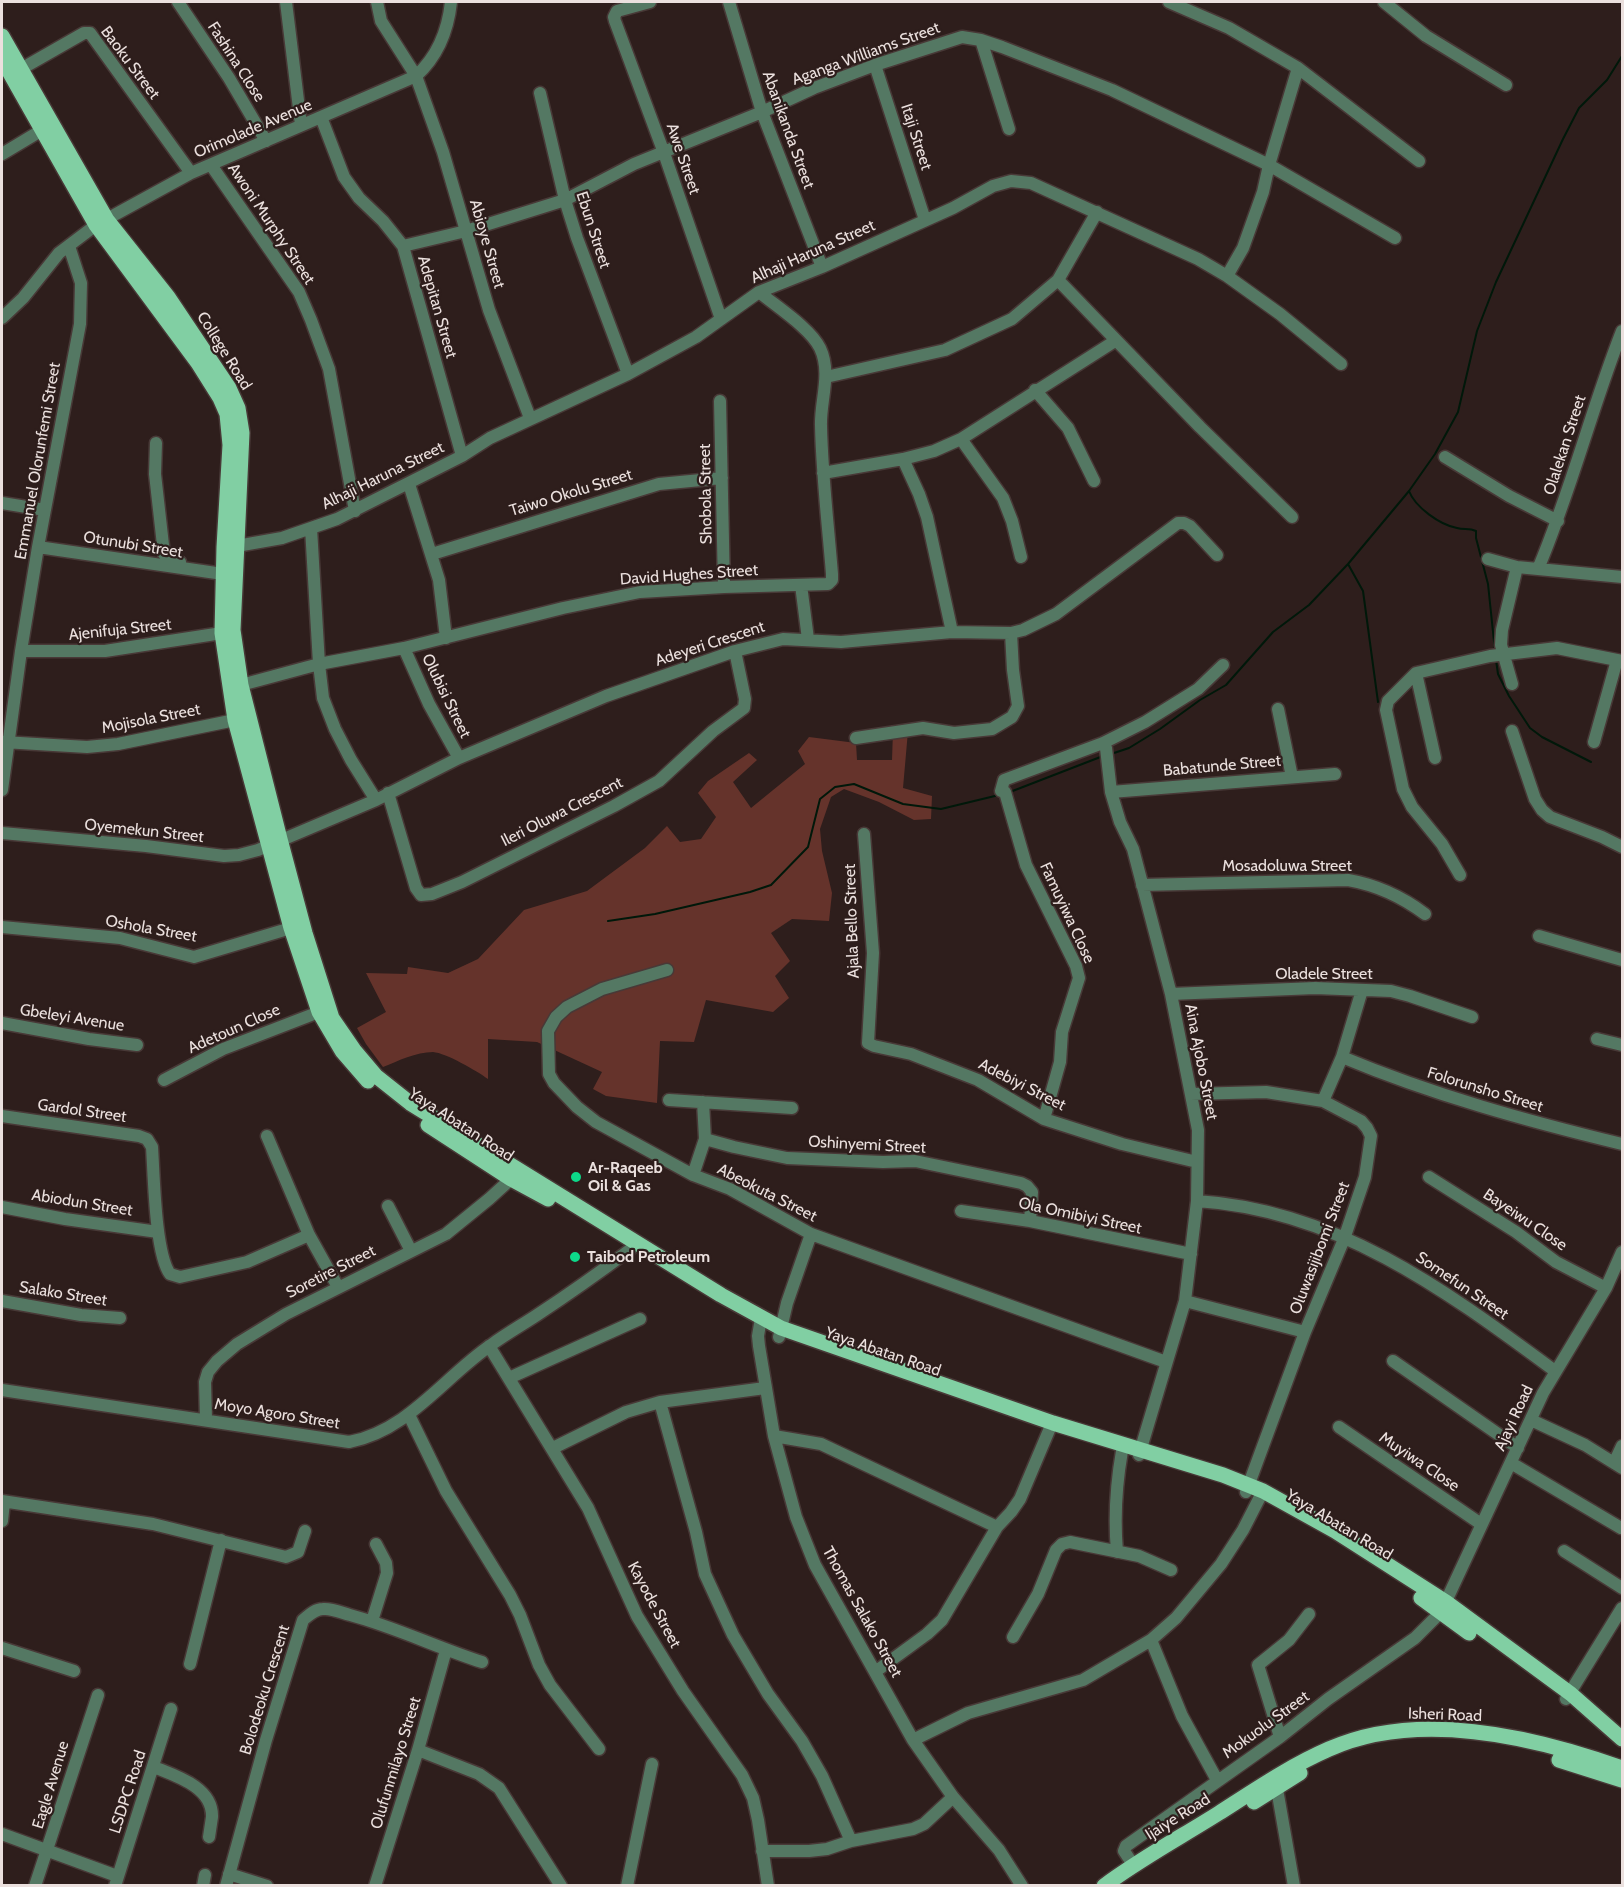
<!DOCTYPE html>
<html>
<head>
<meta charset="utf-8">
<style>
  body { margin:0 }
  #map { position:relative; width:1624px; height:1887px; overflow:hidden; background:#2e1e1c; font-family:Cabin,sans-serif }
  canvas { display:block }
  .frame { position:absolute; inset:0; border:3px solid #ebe0de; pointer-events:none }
</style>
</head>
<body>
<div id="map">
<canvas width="1624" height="1887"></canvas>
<div class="frame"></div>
</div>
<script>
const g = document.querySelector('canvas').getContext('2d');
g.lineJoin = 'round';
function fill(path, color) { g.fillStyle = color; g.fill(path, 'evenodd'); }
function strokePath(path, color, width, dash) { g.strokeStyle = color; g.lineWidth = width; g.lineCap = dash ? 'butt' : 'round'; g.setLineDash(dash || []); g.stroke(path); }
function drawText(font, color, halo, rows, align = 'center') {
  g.font = font + ' Cabin,sans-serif'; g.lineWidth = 4.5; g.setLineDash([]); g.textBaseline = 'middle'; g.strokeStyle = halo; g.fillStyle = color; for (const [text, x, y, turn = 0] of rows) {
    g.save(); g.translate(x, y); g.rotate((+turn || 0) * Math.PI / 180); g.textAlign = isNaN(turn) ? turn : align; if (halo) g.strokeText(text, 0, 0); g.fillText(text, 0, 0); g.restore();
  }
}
fill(new Path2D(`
  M 893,731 L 908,731 L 903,788 L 932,796 L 931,819 L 914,820 L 879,802 L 844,789 L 831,797 L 820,829 L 822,851 L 832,893 L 829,921 L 792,919 L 771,933 L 790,961 L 775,976 L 789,998 L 773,1012 L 706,1000 L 694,1042 L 660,1041 L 657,1103 L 606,1096 L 593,1089 L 602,1072 L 537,1042 L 488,1039 L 488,1079 C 477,1071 446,1053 433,1052 C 416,1052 398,1061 383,1067 L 366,1044 L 357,1028 L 386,1012 L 366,973 L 407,974 L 408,967 L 448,973 L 478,959 L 524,910 L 587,891 L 645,848 L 667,826 L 680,842 L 701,839 L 716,817 L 698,793 L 708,781 L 749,753 L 757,760 L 733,782 L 751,808 L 805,764 L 798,751 L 809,737 L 856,743 L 857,760 L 892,760 Z`), '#65332b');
strokePath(new Path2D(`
  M 1409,491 C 1415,507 1440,525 1457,528 C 1464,530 1469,528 1476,531 L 1476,538 L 1488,584 L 1495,651
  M 1348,564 L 1363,591 L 1378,702
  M 1496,660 L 1498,674 L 1509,696 L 1530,728 L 1542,737 L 1591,762
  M 1111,754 L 1129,748 L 1160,729 L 1200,700 L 1226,685 L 1273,632 L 1309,605 L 1348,564 L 1409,491 L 1435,454 L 1458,412 L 1477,331 L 1496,282 L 1563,139 L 1579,108 L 1607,80 L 1622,56
  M 1010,792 L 1103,756
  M 608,921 L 655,914 L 750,892 L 771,885 L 808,847 L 820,799 L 835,787 L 854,784 L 903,804 L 941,809 L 999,795`), '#00180a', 2);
const minor = new Path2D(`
  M 178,2 L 229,78 L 266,141
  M 286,2 L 301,125
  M 377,2 L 381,21 L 416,76 L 443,152 L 489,310 L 530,418
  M 650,2 L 617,11 L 614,17 L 615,21 L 664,153 L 721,319
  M 729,2 L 762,112 L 822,267
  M 1169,2 L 1229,28 L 1298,68 L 1419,161
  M 1384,2 L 1426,36 L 1506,85
  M 981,40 L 1009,129
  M 875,65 L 925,220
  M 21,69 L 84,33 L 90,33 L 191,173
  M 540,93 L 565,200 L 577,238 L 628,374
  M 321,117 L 344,177 L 359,198 L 383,221 L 403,246 L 462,456
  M 2,154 L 42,130
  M 211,165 L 299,292 L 311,320 L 329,369 L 355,511
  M 403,246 L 466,231 L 565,200 L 634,164 L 762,112 L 814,88 L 875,65 L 962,37 L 981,40 L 1002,47 L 1112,90 L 1269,165 L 1395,238
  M 1227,276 L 1243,248 L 1263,192 L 1269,165 L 1298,68
  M 1058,280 L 1200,427 L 1292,517
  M 2,318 L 23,298 L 59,253 L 96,225 L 191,173 L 416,76 C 437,57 448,30 451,2
  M 826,377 L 945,350 L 1012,319 L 1058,280 L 1097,212
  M 1035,390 L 1068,428 L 1094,481
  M 720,401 L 724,587
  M 961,439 L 1003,498 L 1012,521 L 1021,557
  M 156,443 L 155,474 L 164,554 L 170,560 L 180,562
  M 1445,457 L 1509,496 L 1558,521
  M 903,459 L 934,451 L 961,439 L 1115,341
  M 823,473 L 903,459 L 919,494 L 927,517 L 952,632
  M 409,484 L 439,580 L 446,638
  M 2,503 L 45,510
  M 311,528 L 319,664 L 323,698 L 335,729 L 351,760 L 376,800
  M 38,547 L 223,574
  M 231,547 L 282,538 L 337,519 L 462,456 L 490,438 L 628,374 L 696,337 L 759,292 L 822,267 L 953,208 L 993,186 L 1011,181 L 1031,183 L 1198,259 L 1227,276 L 1280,314 L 1341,364
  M 432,554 L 659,484 L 722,478
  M 1488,559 L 1517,567 L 1622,577
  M 1538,569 C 1571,491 1591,410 1622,331
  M 801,585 L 808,639
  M 404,648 L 429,704 L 459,758
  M 21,651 L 105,651 L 222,633
  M 1416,673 L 1435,758
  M 1512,684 L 1501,645 L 1502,630 L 1517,567
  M 241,685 L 319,664 L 404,648 L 563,608 L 640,592 L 724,587 L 828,584 L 832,580 L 832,574 C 828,524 822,475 821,426 C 820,401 832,373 820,348 C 810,328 777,307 759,292
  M 1278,709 L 1292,777
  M 1512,731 L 1535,799 L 1542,810 L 1550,817 L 1602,837 L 1622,847
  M 856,738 L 923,728 L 954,733 L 992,729 L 1012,717 L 1018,706 L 1013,670 L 1011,633
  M 3,742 L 87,747 L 118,744 L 235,720
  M 1594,742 L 1617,660
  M 1103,743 L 1106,748 L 1111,792 L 1120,822 L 1133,849 L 1171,994 L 1198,1130 L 1197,1201 L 1185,1301 L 1139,1455
  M 2,790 L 21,651 L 38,547 L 80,324 L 81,283 L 69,246
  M 1111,792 L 1335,774
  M 388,793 L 416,888 L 421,895 L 432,894 L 462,882 L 614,806 L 659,781 L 713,731 L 744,708 L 745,699 L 735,651
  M 2,833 L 146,846 L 224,856 L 239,855 L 258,850 L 376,800 L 459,758 L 523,731 L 606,696 L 735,651 L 783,639 L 841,642 L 952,632 L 1011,633 L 1023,630 L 1056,614 L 1178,523 L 1184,523 L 1190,526 L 1217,555
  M 864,834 L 873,953 L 868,1043 L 874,1046 L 911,1054 L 978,1080 L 1044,1119 L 1122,1144 L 1197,1162
  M 1460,875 L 1442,844 L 1412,807 L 1403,789 L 1386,710 L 1388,701 L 1416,673 L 1490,656 L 1557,648 L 1622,661
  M 1142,885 L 1348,880 C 1377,885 1401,896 1425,914
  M 2,927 L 120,938 L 194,957 L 291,928
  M 1539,936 L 1622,960
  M 667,970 L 602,989 L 567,1007 L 556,1017 L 548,1031 L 549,1074 L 554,1083 L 577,1107 L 596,1122 L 693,1175 L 730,1189 L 811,1234 L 1166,1362
  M 1171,994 L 1315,988 L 1391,991 L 1410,996 L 1472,1017
  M 2,1023 L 89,1039 L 137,1045
  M 1597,1039 L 1622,1045
  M 1342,1057 C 1433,1095 1527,1121 1622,1144
  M 164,1080 L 223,1049 L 319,1012
  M 1191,1094 L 1266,1092 L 1323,1101 L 1361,1121 L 1367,1128 L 1371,1136 L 1365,1177 L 1344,1239 L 1305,1332 L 1246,1492
  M 669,1100 L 792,1108
  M 1323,1101 L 1342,1057 L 1362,990
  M 2,1116 L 139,1136 L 147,1139 L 152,1147 C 154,1176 155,1253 170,1274 L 180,1277 L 247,1262 L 309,1235
  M 1044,1119 L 1060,1062 L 1062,1032 L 1079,978 L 1076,966 L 1026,865 L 1005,792 L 1001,791 L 1004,780 L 1103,743 L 1145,722 L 1198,689 L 1223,665
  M 267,1136 L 309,1235 L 338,1287
  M 705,1139 L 734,1147 L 787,1158 L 883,1162 L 915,1161 L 1021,1183 L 1027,1186 L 1032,1192 L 1030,1221
  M 693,1175 L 705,1139 L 703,1102
  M 1429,1177 L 1516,1232 L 1556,1262 L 1606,1288
  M 1197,1201 C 1338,1210 1445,1290 1555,1371
  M 388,1206 L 411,1251
  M 2,1207 L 65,1219 L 158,1232
  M 961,1211 L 1030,1221 L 1191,1254
  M 2,1301 L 81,1315 L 120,1318
  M 1185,1301 L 1305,1332
  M 761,1318 L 758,1336 L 759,1346 L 774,1436 L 796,1517 L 815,1565 L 913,1740 L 953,1797 L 999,1850 L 1022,1886
  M 779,1337 L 787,1303 L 811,1234
  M 489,1346 L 588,1508 L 637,1616 L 683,1691 L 742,1775 L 753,1798 L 758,1820 L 768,1886
  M 1393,1361 L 1518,1448
  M 509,1378 L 640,1319
  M 2,1390 L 349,1442 C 408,1431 444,1377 491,1345 C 506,1334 522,1325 537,1315 C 569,1294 600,1272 631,1249
  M 660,1402 L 696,1532 L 705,1574 L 733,1635 L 768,1694 L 802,1741 L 822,1776 L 851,1841
  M 409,1415 L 446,1491 L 510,1595 L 520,1615 L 539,1665 L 550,1685 L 599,1749
  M 206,1419 L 205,1382 L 208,1372 L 217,1361 L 237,1344 L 286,1314 L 446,1234 L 489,1199 L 511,1179
  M 1531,1420 L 1585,1445 L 1622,1468
  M 1339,1427 L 1481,1524
  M 774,1436 L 821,1444 L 997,1527 L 942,1620 L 927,1634 L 875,1672
  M 553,1448 L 626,1412 L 660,1402 L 765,1388
  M 1511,1463 L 1621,1528
  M 1614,1463 L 1622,1446
  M 2,1501 L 153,1524 L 286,1557 L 298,1552 L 305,1531
  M 2,1521 L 4,1502
  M 997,1527 L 1011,1512 L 1020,1499 L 1050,1428
  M 1564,1551 L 1622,1588
  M 1117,1552 C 1114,1517 1116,1485 1122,1451
  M 372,1621 L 387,1573 L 386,1563 L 376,1544
  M 1013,1637 L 1038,1594 L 1056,1550 L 1062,1544 L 1070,1542 L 1139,1556 L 1171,1570
  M 1151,1640 L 1182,1716 L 1217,1780
  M 2,1648 L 74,1671
  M 190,1664 L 221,1540
  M 1566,1699 L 1622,1608
  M 1280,1737 L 1258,1665 L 1289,1640 L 1309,1614
  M 913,1740 L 968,1713 L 1083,1680 L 1151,1640 L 1176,1618 L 1221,1564 L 1243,1530 L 1263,1491
  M 418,1750 L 479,1774 L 499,1788 L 561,1886
  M 154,1767 C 176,1776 213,1787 212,1817 C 211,1824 210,1830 209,1837
  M 1273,1783 L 1277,1789 L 1294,1886
  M 2,1834 L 117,1876
  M 762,1851 L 809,1851 L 827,1849 L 851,1841 L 913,1829 L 924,1824 L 953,1797
  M 1134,1866 L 1124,1851 L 1126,1846 L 1280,1737 L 1328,1699 L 1415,1638 L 1441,1612 L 1543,1393 L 1606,1288 L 1622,1252
  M 229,1874 L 267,1886
  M 35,1886 L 98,1695
  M 115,1886 L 171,1709
  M 203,1886 L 205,1875
  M 226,1886 L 266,1740 L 303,1620 C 309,1615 315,1609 323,1609 C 332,1608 342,1613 350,1615 C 395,1627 438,1648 482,1662
  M 375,1886 L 418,1750 L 446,1650
  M 627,1886 L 652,1764`);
const major = new Path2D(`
  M 2,36 L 107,220 L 168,297 L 229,388 L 238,408 L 242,433 L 233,630 L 241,685 L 280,839 L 305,933 L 332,1018 L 354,1050 L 376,1076 L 410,1103 L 721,1295 L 781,1328 L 1053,1423 L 1223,1475 L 1263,1491 L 1335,1531 L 1446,1602 L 1571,1694 L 1622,1739
  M 2,59 L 96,225 L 198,363 L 220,398 L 227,414 L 230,445 L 224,547 L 222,633 L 235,720 L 291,928 L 319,1012 L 342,1051 L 368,1081
  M 428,1125 L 511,1179 L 548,1199
  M 1421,1598 L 1469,1633
  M 1559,1760 L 1622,1780
  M 1254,1802 L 1300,1773
  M 1104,1886 C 1140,1859 1181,1837 1219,1813 C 1255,1790 1290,1766 1329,1749 C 1418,1709 1535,1737 1622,1768`);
strokePath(minor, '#483937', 15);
strokePath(major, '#483937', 18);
strokePath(minor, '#547863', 12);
strokePath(major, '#81cfa3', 15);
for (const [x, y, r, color] of [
  [576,1177,6,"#0dd98a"],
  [575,1257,6,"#0dd98a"]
]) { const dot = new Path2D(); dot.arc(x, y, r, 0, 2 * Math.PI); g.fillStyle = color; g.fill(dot); strokePath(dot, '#2e1e1c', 2); }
drawText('16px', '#ebe0de', '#2e1e1c', [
  ["Aganga Williams Street",866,54,-20],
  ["Fashina Close",236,62,57],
  ["Baoku Street",130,63,53],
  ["Orimolade Avenue",253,129,-23],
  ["Abanikanda Street",788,130,70],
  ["Itaji Street",916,137,72],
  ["Awe Street",683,159,71],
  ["Awoni Murphy Street",271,224,56],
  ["Ebun Street",593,230,72],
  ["Abioye Street",487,244,74],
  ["Alhaji Haruna Street",813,252,-24],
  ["Adepitan Street",437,307,74],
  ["College Road",224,351,58],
  ["Olalekan Street",1565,445,-72],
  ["Emmanuel Olorunfemi Street",38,461,-80],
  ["Alhaji Haruna Street",383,476,-26],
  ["Taiwo Okolu Street",571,493,-17],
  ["Shobola Street",706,494,-91],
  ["Otunubi Street",133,545,9],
  ["David Hughes Street",689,575,-4],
  ["Ajenifuja Street",120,630,-6],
  ["Adeyeri Crescent",710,644,-18],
  ["Olubisi Street",446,696,64],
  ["Mojisola Street",151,719,-11],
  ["Babatunde Street",1222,766,-5],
  ["Ileri Oluwa Crescent",562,812,-27],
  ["Oyemekun Street",144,831,6],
  ["Mosadoluwa Street",1287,866],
  ["Famuyiwa Close",1067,913,65],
  ["Ajala Bello Street",852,921,-92],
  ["Oshola Street",151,929,10],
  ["Oladele Street",1324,974],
  ["Gbeleyi Avenue",72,1018,9],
  ["Adetoun Close",234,1029,-24],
  ["Aina Ajobo Street",1201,1062,79],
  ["Adebiyi Street",1022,1085,27],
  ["Folorunsho Street",1485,1090,17],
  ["Gardol Street",82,1111,8],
  ["Yaya Abatan Road",461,1125,33],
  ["Oshinyemi Street",867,1145,3],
  ["Abeokuta Street",767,1193,27],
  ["Abiodun Street",82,1203,9],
  ["Ola Omibiyi Street",1080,1216,12],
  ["Bayeiwu Close",1525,1220,34],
  ["Oluwasijibomi Street",1320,1248,-69],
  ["Soretire Street",331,1272,-27],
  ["Somefun Street",1462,1286,34],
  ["Salako Street",63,1294,9],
  ["Yaya Abatan Road",883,1352,19],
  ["Moyo Agoro Street",277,1414,9],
  ["Ajayi Road",1514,1418,-65],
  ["Muyiwa Close",1419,1462,34],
  ["Yaya Abatan Road",1339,1525,31],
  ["Kayode Street",654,1605,62],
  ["Thomas Salako Street",862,1612,61],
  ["Bolodeoku Crescent",265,1690,-73],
  ["Isheri Road",1445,1715,2],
  ["Mokuolu Street",1266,1725,-36],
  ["Olufunmilayo Street",396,1763,-73],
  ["Eagle Avenue",51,1785,-73],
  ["LSDPC Road",128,1792,-72],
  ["Ijaiye Road",1178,1817,-32]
]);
drawText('bold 16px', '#ebe0de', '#2e1e1c', [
  ["Ar-Raqeeb",588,1168],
  ["Oil & Gas",588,1186],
  ["Taibod Petroleum",587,1257]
], 'left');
</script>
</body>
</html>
